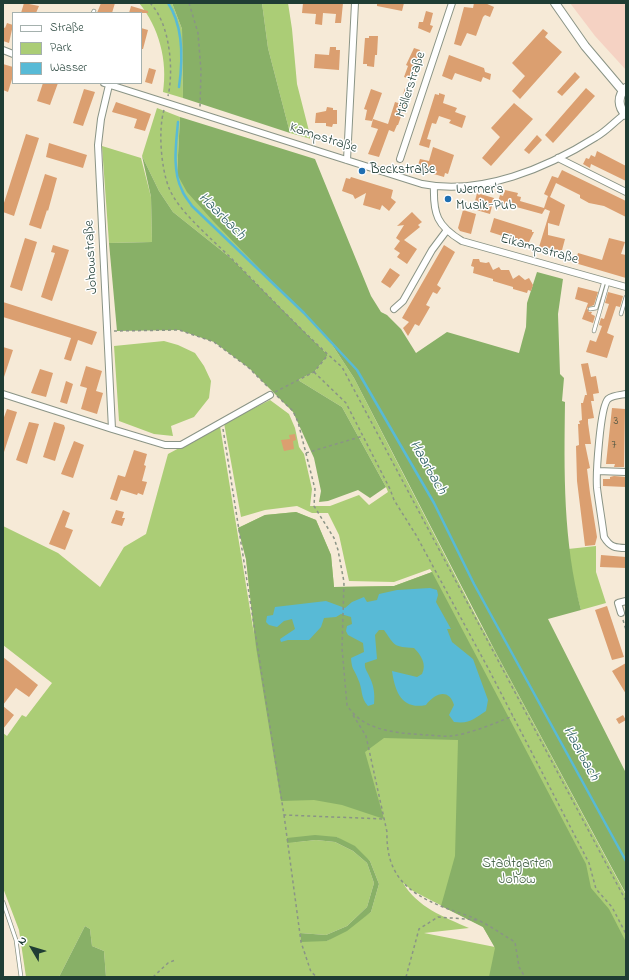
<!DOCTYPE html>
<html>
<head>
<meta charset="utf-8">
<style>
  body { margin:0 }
  #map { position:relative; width:629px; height:980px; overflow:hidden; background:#f6ead7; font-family:"Indie Flower",sans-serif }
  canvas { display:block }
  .frame { position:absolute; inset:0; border:4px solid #1f3d34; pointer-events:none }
  .legend { position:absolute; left:12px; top:12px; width:130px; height:72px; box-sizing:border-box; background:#fff; border:1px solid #a5b1ae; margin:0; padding:5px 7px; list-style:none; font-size:12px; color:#1f3d34 }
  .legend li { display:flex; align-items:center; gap:8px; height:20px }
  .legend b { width:20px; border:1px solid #a5b1ae }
  .north { position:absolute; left:12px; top:928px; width:40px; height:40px; -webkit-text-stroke:3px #fff; paint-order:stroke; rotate:308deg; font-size:11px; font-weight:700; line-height:16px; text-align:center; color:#1f3d34 }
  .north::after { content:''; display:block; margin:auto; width:14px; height:18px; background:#1f3d34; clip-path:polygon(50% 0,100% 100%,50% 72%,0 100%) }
</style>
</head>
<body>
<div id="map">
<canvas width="629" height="980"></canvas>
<div class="frame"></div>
<ul class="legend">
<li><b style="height:5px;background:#fff"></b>Straße</li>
<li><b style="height:11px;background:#abcd76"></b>Park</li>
<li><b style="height:11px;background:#58bad6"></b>Wasser</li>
</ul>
<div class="north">N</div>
</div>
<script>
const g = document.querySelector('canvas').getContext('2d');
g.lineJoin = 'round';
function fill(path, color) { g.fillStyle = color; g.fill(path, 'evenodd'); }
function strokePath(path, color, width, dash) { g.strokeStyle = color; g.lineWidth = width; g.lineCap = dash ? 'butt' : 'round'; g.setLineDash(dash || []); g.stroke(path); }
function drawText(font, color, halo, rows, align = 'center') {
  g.font = font + ' "Indie Flower",sans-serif'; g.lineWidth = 3; g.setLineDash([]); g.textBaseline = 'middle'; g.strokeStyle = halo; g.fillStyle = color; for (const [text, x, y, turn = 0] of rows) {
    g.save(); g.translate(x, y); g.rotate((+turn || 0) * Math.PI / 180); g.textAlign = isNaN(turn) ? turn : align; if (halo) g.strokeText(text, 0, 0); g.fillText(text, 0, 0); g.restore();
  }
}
fill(new Path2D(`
  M 570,3 L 626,3 L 626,70 L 595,36 Z`), '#f5d2c3');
fill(new Path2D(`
  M 139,3 L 172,3 L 182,29 L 183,98 L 163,92 C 168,61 159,27 139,3 Z
  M 262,3 L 288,3 L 292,29 L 297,84 L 311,139 L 290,133 L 268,48 Z
  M 157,108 L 180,117 L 177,174 L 329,340 L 354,378 L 476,616 L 626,895 L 626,977 L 106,977 L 104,951 L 92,946 L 90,929 L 85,926 L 59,977 L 26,977 L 19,930 L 3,888 L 3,733 L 7,736 L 22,715 L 26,717 L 52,683 L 3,645 L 3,526 L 58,553 L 100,587 L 124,547 L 146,534 L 168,454 L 220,426 L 254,634 L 246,559 L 238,528 L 265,515 L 296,512 L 316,520 L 331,555 L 334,587 L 394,586 L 432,572 L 430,569 L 394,582 L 349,581 L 339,535 L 328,513 L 312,513 L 297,506 L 265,510 L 241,517 L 224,423 L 270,400 L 289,414 L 295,428 L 299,447 L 304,454 L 312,489 L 310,506 L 330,506 L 359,495 L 369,505 L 388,492 L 386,487 L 342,407 L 298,380 L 314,372 L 328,355 L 232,259 L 173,212 L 159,191 L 142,156 ZM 337,837 L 370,861 L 379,884 L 371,912 L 327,941 L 301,941 L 300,933 L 326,935 L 347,926 L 367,907 L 374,883 L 367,863 L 353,851 L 335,842 L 316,840 L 287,843 ZM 403,883 L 413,891 L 483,927 L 495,947 L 424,933 L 469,928 C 444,917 417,907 403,883 Z
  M 102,146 L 141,158 L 151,197 L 152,242 L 109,243 Z
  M 164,341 L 178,345 L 195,353 L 204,366 L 211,381 L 209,398 L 194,417 L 171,426 L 173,436 L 154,434 L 119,421 L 114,346 Z
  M 596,546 L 596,572 L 606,603 L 581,610 L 572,577 L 568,549 Z`), '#abcd76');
fill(new Path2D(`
  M 172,3 L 262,3 L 268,48 L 290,133 L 183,98 L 182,29 Z
  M 180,117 L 315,159 L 371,296 L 381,312 L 387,315 L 401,329 L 416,353 L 447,332 L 519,353 L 526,327 L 527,303 L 537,272 L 563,279 L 558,314 L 560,374 L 564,378 L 562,401 L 565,402 C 564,472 563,541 581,610 L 548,619 L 626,773 L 626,894 L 496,653 L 354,378 L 329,340 L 214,222 L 187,192 L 177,174 Z
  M 142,156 L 159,191 L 173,212 L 232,259 L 328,355 L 314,372 L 298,380 L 342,407 L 386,487 L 370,498 L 358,490 L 328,501 L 319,502 L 321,491 L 314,458 L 293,412 L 249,368 L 214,342 L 179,330 L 117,331 L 109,243 L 152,242 L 151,197 Z
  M 296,512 L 316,520 L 331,555 L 334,587 L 394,586 L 432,572 L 586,864 L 591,888 L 609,909 L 626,942 L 626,977 L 489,977 L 495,948 L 483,927 L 441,906 L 455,856 L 458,740 L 384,738 L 365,752 L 384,819 L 342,805 L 314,800 L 281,801 L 256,647 L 246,559 L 238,528 L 265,515 Z
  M 315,835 L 337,837 L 355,846 L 370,861 L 379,884 L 371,912 L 347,931 L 327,941 L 301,942 L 300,933 L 326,935 L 347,926 L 367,907 L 374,883 L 367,863 L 353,851 L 335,842 L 316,840 L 287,843 L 287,838 Z
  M 85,926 L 90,929 L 92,946 L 104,951 L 106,977 L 59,977 Z`), '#88b067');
fill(new Path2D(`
  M 430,588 L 437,590 L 438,595 L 436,602 L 451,629 L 447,629 L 452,642 L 473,659 L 488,700 L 486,711 C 473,719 471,724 454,722 L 449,715 L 454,705 C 449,688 435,693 426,705 C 402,710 395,692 392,671 L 417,677 L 422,674 C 427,664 421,655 414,648 C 394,647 395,646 384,630 L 379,630 L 375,635 L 377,659 L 365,663 C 364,669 368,672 370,678 C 374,686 375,695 374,704 L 368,706 C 360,697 363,689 358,679 C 354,668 352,671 351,658 L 364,652 L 363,643 L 348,635 L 346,631 L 347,626 L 352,624 L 351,617 L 341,614 L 336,617 L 324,618 L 321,627 L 309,640 L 288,640 L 281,642 L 280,639 L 295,629 L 292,619 L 284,621 L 277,627 L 269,625 L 266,622 L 267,616 L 273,615 L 275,607 L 326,601 L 345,608 L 352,602 L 364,597 L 367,602 L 377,600 L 379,594 L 397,590 Z`), '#58bad6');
strokePath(new Path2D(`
  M 168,3 C 184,27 183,59 179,87
  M 178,122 C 176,144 172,171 182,190 C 184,196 189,201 192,206 L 304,313 L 357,370 L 434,503 L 474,584 L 626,861`), '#58bad6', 2.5);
fill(new Path2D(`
  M 24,3 L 39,6 L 36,13 L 21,13 Z
  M 101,3 L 115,3 L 112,13 L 97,13 Z
  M 303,3 L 343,3 L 341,23 L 335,23 L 336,14 L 323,13 L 322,25 L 315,24 L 316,14 L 302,13 Z
  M 377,3 L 404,3 L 402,11 L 377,6 Z
  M 474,3 L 485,3 L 494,7 L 490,17 L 485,15 L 483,17 L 476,36 L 467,33 L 461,46 L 454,44 L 464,7 L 473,8 Z
  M 131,6 L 148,11 L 148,13 L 129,13 Z
  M 426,11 L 433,13 L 430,25 L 433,26 L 430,33 L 418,28 L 419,22 L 423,22 Z
  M 7,23 L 13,25 L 9,43 L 3,41 L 3,27 L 5,28 Z
  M 141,28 L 148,30 L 143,49 L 141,49 Z
  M 543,29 L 548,33 L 545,37 L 562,52 L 520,99 L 512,91 L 525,76 L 512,63 Z
  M 369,36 L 378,36 L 377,55 L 375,55 L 374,67 L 367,66 L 367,64 L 363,64 L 365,38 L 369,38 Z
  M 330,47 L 336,47 L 336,50 L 340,50 L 339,70 L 314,68 L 315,54 L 329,55 Z
  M 414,48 L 420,50 L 419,53 L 423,54 L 415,78 L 411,77 L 410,79 L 404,77 L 408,66 L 406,65 Z
  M 449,55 L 484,68 L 485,72 L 491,74 L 490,80 L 483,77 L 481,82 L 455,73 L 452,80 L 442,76 Z
  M 3,64 L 13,67 L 13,76 L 8,92 L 3,90 Z
  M 149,68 L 156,70 L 152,84 L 145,82 Z
  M 575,72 L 580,77 L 562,96 L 557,92 Z
  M 43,83 L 58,83 L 50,105 L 37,101 Z
  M 405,88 L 410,90 L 408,96 L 403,94 Z
  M 586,88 L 595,96 L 553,143 L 545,135 Z
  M 84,89 L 95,92 L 83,126 L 73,123 Z
  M 371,89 L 382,93 L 372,121 L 365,120 L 367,110 L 364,109 Z
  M 439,93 L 445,95 L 443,103 L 457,108 L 455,112 L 466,116 L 462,128 L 449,123 L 451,120 L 439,116 L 436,124 L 432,123 L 427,139 L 431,140 L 429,148 L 419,145 L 435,94 L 439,95 Z
  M 116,102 L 151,114 L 145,131 L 134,128 L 137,119 L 112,112 Z
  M 395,102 L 405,105 L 398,125 L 397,125 L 394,132 L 389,130 L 379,157 L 368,154 L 378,129 L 371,127 L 373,119 L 388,124 Z
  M 514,103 L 533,119 L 491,166 L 482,158 L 500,137 L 491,128 Z
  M 327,107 L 333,108 L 333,110 L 337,110 L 337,124 L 333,124 L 332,127 L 326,126 L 326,123 L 315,123 L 316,113 L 326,111 Z
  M 26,134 L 39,138 L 14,216 L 3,212 L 3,206 Z
  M 537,135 L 542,140 L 529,154 L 524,150 Z
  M 49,143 L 87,155 L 83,168 L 46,157 Z
  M 433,147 L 454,155 L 448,174 L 445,173 L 444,177 L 420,170 L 421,166 L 418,165 L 420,159 L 429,161 Z
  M 597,151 L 626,166 L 626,181 L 591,164 L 590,168 L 583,164 L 586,158 L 589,159 L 591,155 L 595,157 Z
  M 562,170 L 626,201 L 626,217 L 604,206 L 589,203 L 580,198 L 580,195 L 556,183 L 550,197 L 565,205 L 559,226 L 548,223 L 548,235 L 565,239 L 561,254 L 539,247 L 550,211 L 545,209 L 542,214 L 498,202 L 500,195 L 503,196 L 505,190 L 518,193 L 517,196 L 521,197 L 520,201 L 544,208 L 548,196 L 544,194 L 552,176 L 558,178 Z
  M 45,174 L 57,178 L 48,211 L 47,210 L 41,229 L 29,225 Z
  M 351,177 L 393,190 L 391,198 L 396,202 L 389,211 L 382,205 L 380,210 L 363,205 L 366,193 L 355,199 L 353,195 L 342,191 L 346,178 L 350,179 Z
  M 477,193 L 494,198 L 490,214 L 473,209 Z
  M 463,210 L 476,214 L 471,234 L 460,231 L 458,228 Z
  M 412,212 L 422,222 L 418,225 L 420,227 L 404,240 L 417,249 L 407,264 L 397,257 L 400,253 L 394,249 L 400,241 L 396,238 L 404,225 L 397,226 Z
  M 494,218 L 532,230 L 532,232 L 534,232 L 528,244 L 490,232 Z
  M 25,238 L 37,242 L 22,291 L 10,287 Z
  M 609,238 L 625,242 L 621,254 L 626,255 L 626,278 L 575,263 L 578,253 L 602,260 Z
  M 53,245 L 69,250 L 52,301 L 41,297 L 55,253 L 51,252 Z
  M 444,245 L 455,252 L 437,285 L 441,288 L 437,294 L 433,292 L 426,305 L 430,307 L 426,314 L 419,326 L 415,324 L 408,336 L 403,328 L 409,322 L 402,318 Z
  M 473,259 L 479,259 L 480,262 L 486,263 L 489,262 L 493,270 L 499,267 L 501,270 L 509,270 L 513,279 L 519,275 L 525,280 L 529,278 L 533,285 L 531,291 L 528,290 L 527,293 L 513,289 L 513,287 L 493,281 L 493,279 L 473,273 L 474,267 L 471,266 Z
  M 390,268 L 400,275 L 390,288 L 381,282 Z
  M 578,287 L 598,292 L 594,305 L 587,308 L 589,312 L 592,312 L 591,314 L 595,316 L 593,323 L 582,319 L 588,303 L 575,299 Z
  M 608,292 L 623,296 L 620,307 L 616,306 L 607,333 L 614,336 L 607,358 L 586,352 L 590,340 L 596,342 L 602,326 L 599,325 L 601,318 L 604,319 L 609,304 L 605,303 Z
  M 3,302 L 97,332 L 92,345 L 78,340 L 71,361 L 64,359 L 71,338 L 3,317 Z
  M 3,347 L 13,350 L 4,377 L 3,377 Z
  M 588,363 L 591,377 L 596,376 L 599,393 L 593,394 L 594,401 L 591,401 L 594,418 L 588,419 L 588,423 L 591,444 L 585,444 L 590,468 L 587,469 L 590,493 L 597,537 L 595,545 L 585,546 L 577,481 L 576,446 L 579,445 L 578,424 L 580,424 L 579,421 L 582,420 L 581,403 L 583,403 L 585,395 L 587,395 L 581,364 Z
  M 86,366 L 102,371 L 96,391 L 103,393 L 97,414 L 81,409 L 87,388 L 80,386 Z
  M 40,369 L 53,373 L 46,397 L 31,393 Z
  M 66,381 L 73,384 L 67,404 L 60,402 Z
  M 612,408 L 625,409 L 624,467 L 614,467 L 615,464 L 606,464 Z
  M 7,409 L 17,412 L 4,452 L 3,420 Z
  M 29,422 L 39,424 L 27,464 L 16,460 Z
  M 54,422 L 64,425 L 65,428 L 55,461 L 43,457 Z
  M 295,434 L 296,440 L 293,441 L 294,449 L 284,451 L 281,440 L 290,439 L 289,435 Z
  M 74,441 L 84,445 L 73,478 L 61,474 Z
  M 134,450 L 147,454 L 144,465 L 146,466 L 142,481 L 147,482 L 143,495 L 138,493 L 137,495 L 121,490 L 117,501 L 110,499 L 118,475 L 125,477 Z
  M 614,476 L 626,477 L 626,487 L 603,486 L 603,479 L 610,479 L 610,477 Z
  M 63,510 L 70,513 L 65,527 L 73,530 L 65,550 L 49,544 Z
  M 116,510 L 124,512 L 122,518 L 125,518 L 122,526 L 111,523 Z
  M 601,555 L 626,557 L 626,568 L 600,567 Z
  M 607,606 L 624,657 L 612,660 L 595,610 Z
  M 3,657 L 38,685 L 29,697 L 16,688 L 3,705 Z
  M 626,663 L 626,694 L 612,671 Z
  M 3,706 L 14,715 L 3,729 Z
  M 623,715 L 626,720 L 619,724 L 616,719 Z`), '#db9f70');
const service = new Path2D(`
  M 93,13 L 94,11
  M 590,309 L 596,308 L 604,281
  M 621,314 L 626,297
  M 594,331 L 608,282
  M 3,902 L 16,940 L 21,977`);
const minor = new Path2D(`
  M 3,50 L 13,54
  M 104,83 L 422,184 C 481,196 547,168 596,137 C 607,131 615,121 625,114
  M 558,158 L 626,192
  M 400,159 L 452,3
  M 347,160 L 355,3
  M 434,186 C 433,214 437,226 462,241 L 626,287
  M 394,309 L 403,301 L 432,250 L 447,230
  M 3,394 L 112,429 L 98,145 L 101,119 L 109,85
  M 626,394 C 621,395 613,395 608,399 C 600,407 596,474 597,488 C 599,504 602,521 604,537 C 610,547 615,548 626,548
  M 112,429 L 165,445 L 181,445 L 270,395
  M 597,471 L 626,472
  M 621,613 L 618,603 L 626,601`);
const tertiary = new Path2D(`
  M 555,3 L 585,46 L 623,91
  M 626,88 C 617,96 618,107 626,115`);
strokePath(service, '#8a9486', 4.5);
strokePath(minor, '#8a9486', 8);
strokePath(tertiary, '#8a9486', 10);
strokePath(new Path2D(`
  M 150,3 C 170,23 174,70 168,96
  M 189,3 L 198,33 L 201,71 L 200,107
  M 164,110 C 158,130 161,168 169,188 C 178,211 213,240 231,258 C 268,295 303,333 342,367 L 626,901
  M 114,331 L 179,330 L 214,342 L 249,368 L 269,388
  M 314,372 L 346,403 L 390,489 L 394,500 L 416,535 L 488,668 L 589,863 L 596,889 L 612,907 L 626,934
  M 275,392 L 314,372 L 328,355
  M 277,396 L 293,411 L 298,422 L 315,489 L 314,506 L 334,538 L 338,550 L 344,582 L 342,648 L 347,705 C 363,732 399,733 427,735 C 434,735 444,737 451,736 C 469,734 496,723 513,716
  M 223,429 L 284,815 L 384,819
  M 306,453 L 363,436
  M 623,620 L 626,630
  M 353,715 L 366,736 L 387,832 C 386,873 405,892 443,907 C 455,912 469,915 480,921 C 492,927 503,935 515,942 L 519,967 L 525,977
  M 284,815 L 301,942 L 311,972 L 317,977
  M 153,977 L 168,963 L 175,960
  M 406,977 L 419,929 L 438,917 L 478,920`), '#8a9486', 1.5, [3, 3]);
strokePath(service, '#fff', 3);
strokePath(minor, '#fff', 6);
strokePath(tertiary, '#fff', 8);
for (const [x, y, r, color] of [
  [362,171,4,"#1f6fb2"],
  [448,199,4,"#1f6fb2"]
]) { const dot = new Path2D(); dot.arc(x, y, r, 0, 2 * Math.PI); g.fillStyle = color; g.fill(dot); strokePath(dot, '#fff', 1.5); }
drawText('12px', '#4e5643', null, [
  ["3",616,422],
  ["7",614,446]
]);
drawText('14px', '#1f3d34', '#fff', [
  ["Möllerstraße",412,85,-72],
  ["Kampstraße",323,139,18],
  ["Eikampstraße",539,250,16],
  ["Johowstraße",92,257,-93]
]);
drawText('14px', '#1f3d34', '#fff', [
  ["Beckstraße",370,171],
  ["Werner's",456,191],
  ["Musik-Pub",456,207]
], 'left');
drawText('14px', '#426144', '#fff', [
  ["Stadtgarten",517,865],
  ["Johow",517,881]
]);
drawText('italic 15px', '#306265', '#fff', [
  ["Haarbach",221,217,45],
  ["Haarbach",427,468,60],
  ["Haarbach",580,754,61]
]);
</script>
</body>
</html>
